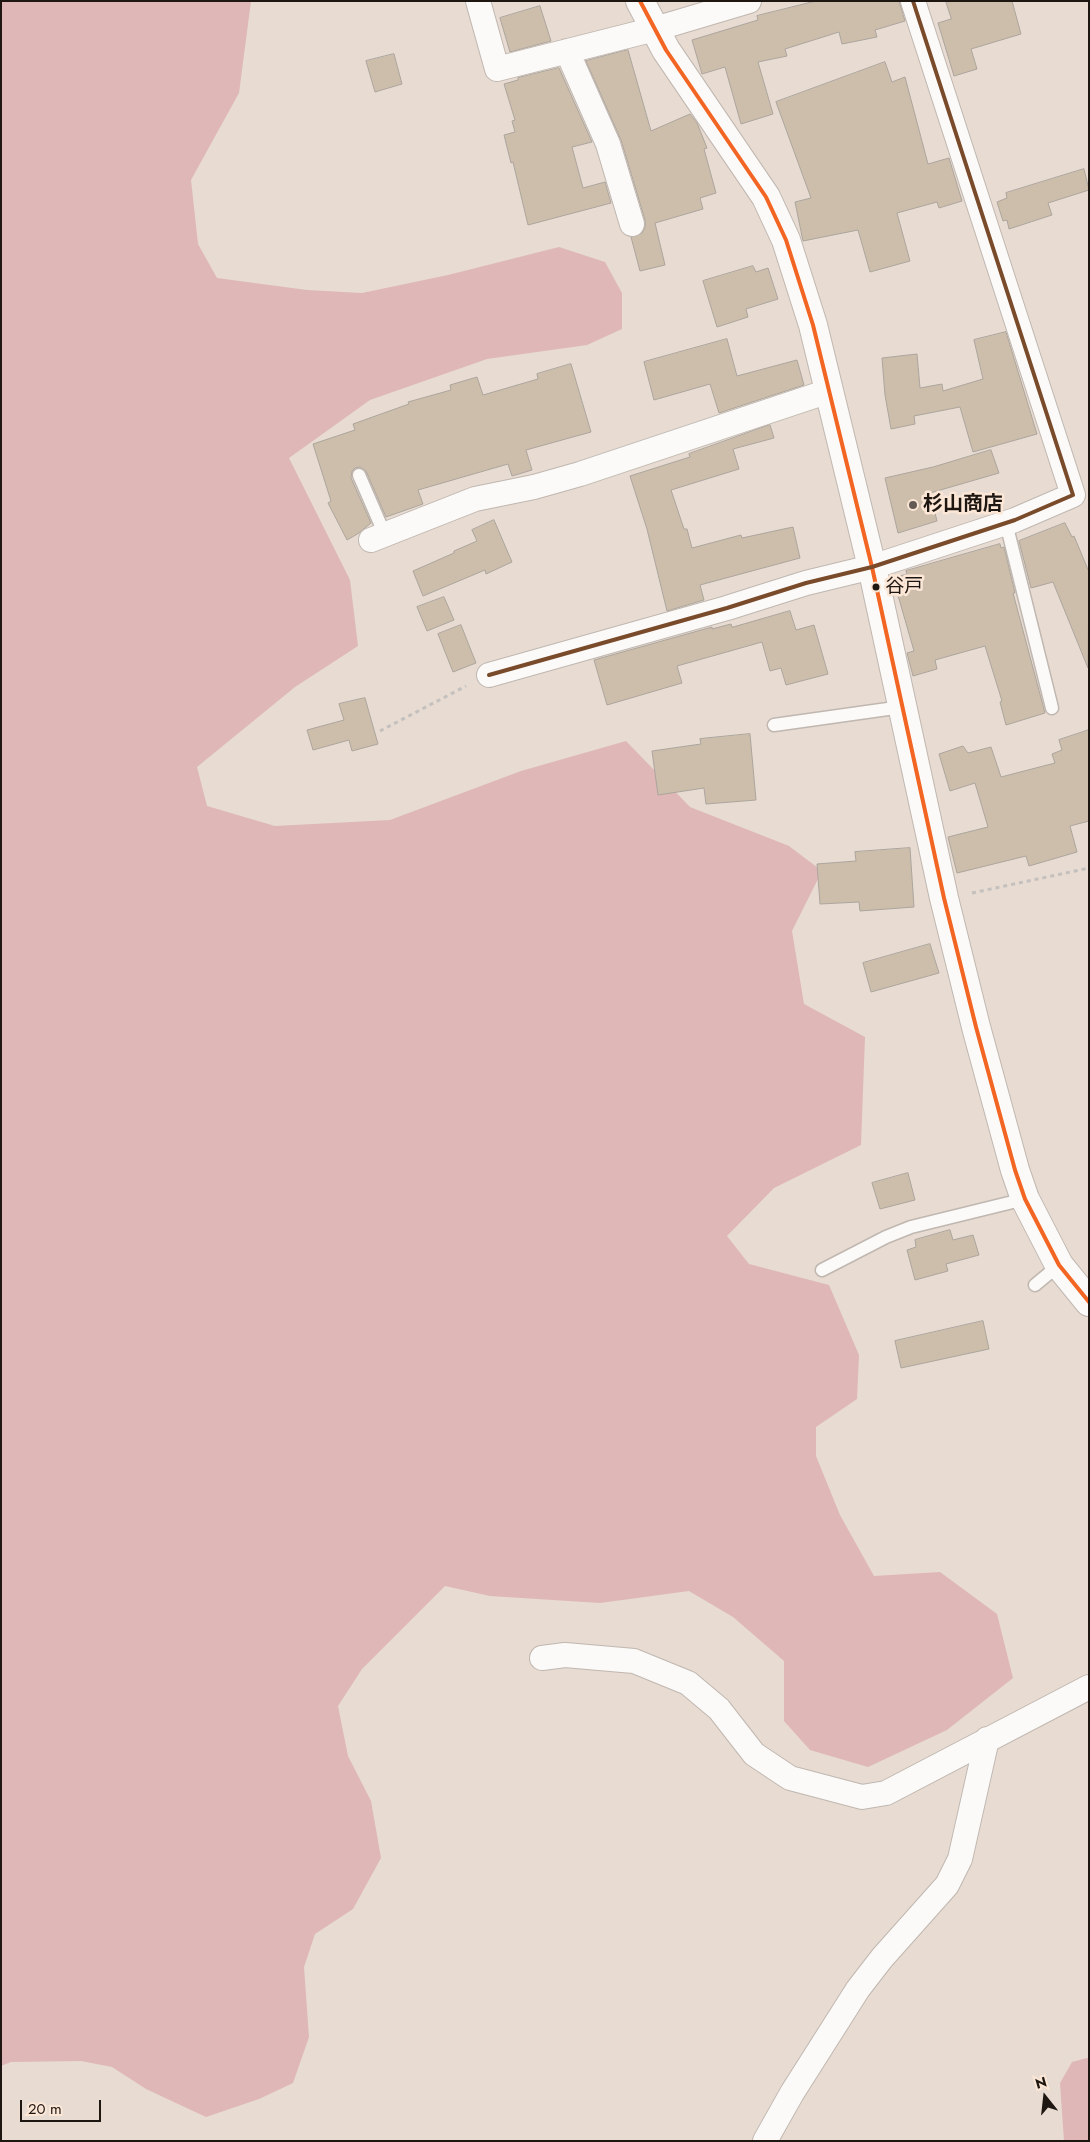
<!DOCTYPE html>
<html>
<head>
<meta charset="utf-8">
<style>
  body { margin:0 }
  #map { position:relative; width:1090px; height:2142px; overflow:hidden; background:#e7dbd2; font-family:Jost,sans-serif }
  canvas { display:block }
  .frame { position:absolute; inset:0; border:2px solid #1e1611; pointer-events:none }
  .north { position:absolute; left:1020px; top:2072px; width:50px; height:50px; -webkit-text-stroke:4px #fce7d7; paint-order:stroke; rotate:344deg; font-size:14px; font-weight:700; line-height:20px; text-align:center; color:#1e1611 }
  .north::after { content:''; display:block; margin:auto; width:18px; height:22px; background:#1e1611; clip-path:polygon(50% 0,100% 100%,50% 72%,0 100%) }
  .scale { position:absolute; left:20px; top:2100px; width:81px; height:22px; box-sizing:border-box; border:2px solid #1e1611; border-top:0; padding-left:6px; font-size:15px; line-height:18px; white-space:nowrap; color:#1e1611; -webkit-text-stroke:4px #fce7d7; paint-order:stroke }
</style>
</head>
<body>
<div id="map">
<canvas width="1090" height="2142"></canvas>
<div class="frame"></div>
<div class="north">N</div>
<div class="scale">20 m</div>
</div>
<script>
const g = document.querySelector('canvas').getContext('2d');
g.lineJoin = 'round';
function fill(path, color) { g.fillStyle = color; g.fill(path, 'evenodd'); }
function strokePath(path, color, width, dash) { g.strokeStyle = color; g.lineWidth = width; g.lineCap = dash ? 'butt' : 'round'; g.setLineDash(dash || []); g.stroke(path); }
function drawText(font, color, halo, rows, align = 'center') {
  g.font = font + ' Jost,"Noto Sans JP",sans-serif'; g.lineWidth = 5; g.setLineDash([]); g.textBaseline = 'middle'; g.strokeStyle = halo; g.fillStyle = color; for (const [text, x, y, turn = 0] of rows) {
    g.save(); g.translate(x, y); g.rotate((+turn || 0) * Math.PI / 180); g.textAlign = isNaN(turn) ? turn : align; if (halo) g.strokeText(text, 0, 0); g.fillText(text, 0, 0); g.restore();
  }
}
fill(new Path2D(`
  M 1,1 L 251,1 L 239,93 L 191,180 L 198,244 L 217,278 L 307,290 L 362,293 L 448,275 L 559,247 L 605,262 L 622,293 L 622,329 L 587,345 L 487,359 L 370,400 L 289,458 L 350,580 L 358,646 L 295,687 L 197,767 L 207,806 L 275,826 L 390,820 L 521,771 L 626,741 L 690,807 L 789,846 L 822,871 L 792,931 L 804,1004 L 865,1037 L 861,1145 L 774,1188 L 727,1236 L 749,1264 L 829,1285 L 859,1355 L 857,1399 L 816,1427 L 816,1456 L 840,1515 L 874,1576 L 940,1572 L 997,1614 L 1013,1678 L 947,1730 L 868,1767 L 810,1750 L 784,1721 L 784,1661 L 733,1617 L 689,1591 L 600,1603 L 490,1596 L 445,1586 L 362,1669 L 338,1706 L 348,1756 L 371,1801 L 381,1858 L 353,1909 L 315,1934 L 304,1967 L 309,2037 L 293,2083 L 259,2099 L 206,2117 L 146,2089 L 112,2067 L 81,2061 L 11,2062 L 1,2066 Z
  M 1087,2058 L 1089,2059 L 1089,2141 L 1064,2141 L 1060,2083 L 1072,2062 Z`), '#dfb7b7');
const building = new Path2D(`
  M 816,1 L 899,1 L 905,21 L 875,30 L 877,37 L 842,44 L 839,32 L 785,49 L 787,56 L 758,62 L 773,114 L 741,124 L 725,67 L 702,74 L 692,40 L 758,20 L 757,16 Z
  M 946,1 L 1012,1 L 1021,34 L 971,49 L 977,69 L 954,76 L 938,23 L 951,19 Z
  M 540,6 L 551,41 L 510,52 L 500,18 Z
  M 628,50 L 651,131 L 690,114 L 697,123 L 707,148 L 704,149 L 716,193 L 700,198 L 703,209 L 655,223 L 665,265 L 640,271 L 631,237 L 642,233 L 645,227 L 645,220 L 621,140 L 586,61 Z
  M 394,54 L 402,84 L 375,92 L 366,61 Z
  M 885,62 L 892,82 L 905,77 L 928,164 L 949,158 L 962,201 L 939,208 L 937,202 L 897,213 L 910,261 L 870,272 L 858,230 L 803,241 L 795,202 L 811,198 L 776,102 Z
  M 559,68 L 592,142 L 572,147 L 583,188 L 605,182 L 611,203 L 528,225 L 513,162 L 511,163 L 504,135 L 515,132 L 512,121 L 515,120 L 504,84 L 518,80 L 518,78 Z
  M 1084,169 L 1089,190 L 1048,203 L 1052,215 L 1009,229 L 1007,220 L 1003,221 L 997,202 L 1007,198 L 1006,193 Z
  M 753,266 L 756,272 L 768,268 L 778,299 L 746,309 L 748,317 L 717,327 L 703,281 Z
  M 1006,332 L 1037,434 L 973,452 L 960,407 L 914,416 L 915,424 L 891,429 L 885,395 L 882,358 L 917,354 L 920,388 L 942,384 L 943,391 L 983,379 L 974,340 Z
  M 727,339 L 737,376 L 797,360 L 804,385 L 719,413 L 710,384 L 654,400 L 644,362 Z
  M 571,364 L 591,432 L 526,450 L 532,470 L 512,476 L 508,464 L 418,490 L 423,504 L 386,517 L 366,471 L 360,467 L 355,468 L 352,471 L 351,478 L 371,523 L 359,533 L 347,540 L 328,503 L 331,501 L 313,444 L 355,430 L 353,424 L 409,404 L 408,402 L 451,390 L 450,385 L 477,377 L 483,395 L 538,379 L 537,374 Z
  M 770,425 L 774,438 L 733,449 L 739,469 L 671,490 L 684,529 L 687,529 L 692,548 L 741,535 L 742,538 L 793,527 L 800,558 L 700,585 L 704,600 L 667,611 L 647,529 L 630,476 L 690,457 L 689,454 Z
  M 991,450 L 999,473 L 930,493 L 937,521 L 898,533 L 885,478 L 933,467 Z
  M 494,520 L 512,562 L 486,574 L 485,570 L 423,596 L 413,571 L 454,553 L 454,551 L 477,541 L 472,530 Z
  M 1065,523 L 1072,537 L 1074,536 L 1089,572 L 1088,668 L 1053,582 L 1031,588 L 1019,541 Z
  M 1000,544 L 1001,548 L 1004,547 L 1015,593 L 1013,593 L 1045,713 L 1006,725 L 1000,702 L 1002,701 L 985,646 L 935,660 L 937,669 L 913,676 L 907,653 L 914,651 L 893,578 L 907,574 L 906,571 Z
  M 444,597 L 454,620 L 427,631 L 417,607 Z
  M 790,611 L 796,630 L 814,625 L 828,674 L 786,685 L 781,668 L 770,671 L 762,642 L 677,666 L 682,683 L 607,705 L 594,660 L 712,627 L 712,629 L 731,624 L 732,627 Z
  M 461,625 L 476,663 L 453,672 L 438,634 Z
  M 365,698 L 378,744 L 352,751 L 349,740 L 313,750 L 307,730 L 344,720 L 339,704 Z
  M 1089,730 L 1089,821 L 1070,826 L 1077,852 L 1029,866 L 1026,856 L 957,873 L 948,837 L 988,827 L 975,783 L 950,791 L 939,754 L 963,746 L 968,753 L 991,747 L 1001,777 L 1055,763 L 1052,754 L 1062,750 L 1059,740 Z
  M 750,734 L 756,800 L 706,804 L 704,788 L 658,795 L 652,751 L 701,744 L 700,739 Z
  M 910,848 L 914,907 L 860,911 L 859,902 L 820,904 L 817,864 L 856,861 L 855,852 Z
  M 930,944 L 939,973 L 871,992 L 863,963 Z
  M 908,1173 L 915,1200 L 880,1209 L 872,1183 Z
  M 950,1230 L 953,1240 L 973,1235 L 979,1255 L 946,1264 L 948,1271 L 915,1280 L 907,1250 L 916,1247 L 915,1240 Z
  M 983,1321 L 989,1349 L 901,1368 L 895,1341 Z`);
fill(building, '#ccbeab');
strokePath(building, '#aca59d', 1);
const lane = new Path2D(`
  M 359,475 L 385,535
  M 1006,523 L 1052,708
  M 774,725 L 902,707
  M 822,1270 L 886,1237 L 911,1227 L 1025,1199
  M 1035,1285 L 1059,1265`);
const street = new Path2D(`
  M 478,1 L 497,69 L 655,29 L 749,1
  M 567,51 L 608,144 L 632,224
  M 371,540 L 475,499 L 534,487 L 580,474 L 829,391
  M 489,675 L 727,608 L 806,583 L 872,567 L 1015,520 L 1073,495 L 913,1
  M 542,1658 L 565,1655 L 634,1661 L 688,1683 L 719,1709 L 754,1754 L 790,1778 L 862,1797 L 886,1793 L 1089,1687
  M 765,2141 L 792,2093 L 858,1989 L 882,1958 L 947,1885 L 960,1859 L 987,1739`);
const secondary = new Path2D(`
  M 640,1 L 666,50 L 766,197 L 786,240 L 813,325 L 872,567 L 944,898 L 976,1027 L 1015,1170 L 1025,1199 L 1059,1265 L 1089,1302`);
strokePath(lane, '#c0b7b0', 15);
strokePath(street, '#c0b7b0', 26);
strokePath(secondary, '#c0b7b0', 30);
strokePath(new Path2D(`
  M 380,731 L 466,686
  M 972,893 L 1089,868`), '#c4c0be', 3, [4, 4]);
strokePath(lane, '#fbfaf8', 12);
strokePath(street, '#fbfaf8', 24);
strokePath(secondary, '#fbfaf8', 28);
strokePath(new Path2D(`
  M 640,1 L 666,50 L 766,197 L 786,240 L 813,325 L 872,567 L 944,898 L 976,1027 L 1015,1170 L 1025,1199 L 1059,1265 L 1089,1302`), '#f26522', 4);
strokePath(new Path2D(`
  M 489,675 L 727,608 L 806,583 L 872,567 L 1015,520 L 1073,495 L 913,1`), '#7a4b2a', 4);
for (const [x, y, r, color] of [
  [913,505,5,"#645b55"],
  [876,587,4.5,"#1e1611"]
]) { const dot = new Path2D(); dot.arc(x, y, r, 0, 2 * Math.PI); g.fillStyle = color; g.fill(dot); strokePath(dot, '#fce7d7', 2); }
drawText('19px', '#1e1611', '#fce7d7', [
  ["谷戸",885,587]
], 'left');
drawText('bold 20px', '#1e1611', '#fce7d7', [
  ["杉山商店",923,505]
], 'left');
</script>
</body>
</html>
